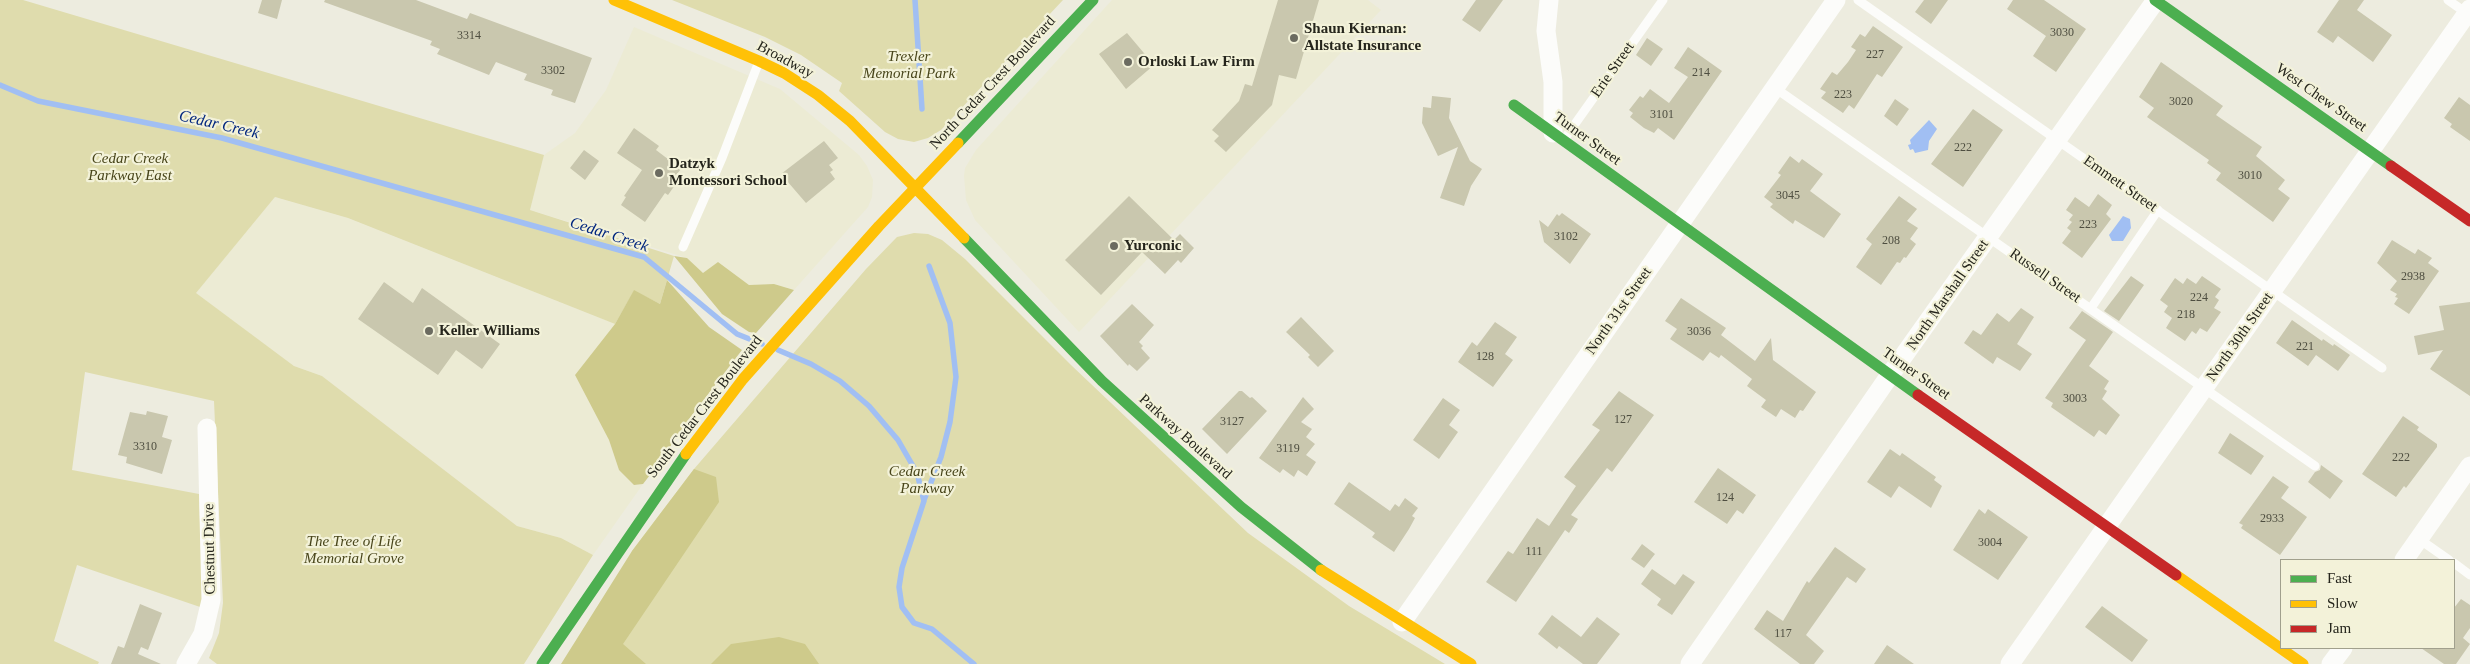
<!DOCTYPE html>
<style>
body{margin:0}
#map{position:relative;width:2470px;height:664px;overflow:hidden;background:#edecdf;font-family:"Times New Roman",serif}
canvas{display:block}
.legend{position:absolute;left:2280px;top:559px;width:175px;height:90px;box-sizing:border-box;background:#f3f2d9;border:1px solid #a1a08d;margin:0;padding:6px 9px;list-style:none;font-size:15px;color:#25251c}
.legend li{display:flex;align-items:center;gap:10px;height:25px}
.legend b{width:25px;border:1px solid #a1a08d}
</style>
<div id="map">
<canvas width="2470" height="664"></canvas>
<ul class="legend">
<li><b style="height:6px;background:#4caf50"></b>Fast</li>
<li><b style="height:6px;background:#ffc107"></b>Slow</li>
<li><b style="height:6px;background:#c62828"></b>Jam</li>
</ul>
</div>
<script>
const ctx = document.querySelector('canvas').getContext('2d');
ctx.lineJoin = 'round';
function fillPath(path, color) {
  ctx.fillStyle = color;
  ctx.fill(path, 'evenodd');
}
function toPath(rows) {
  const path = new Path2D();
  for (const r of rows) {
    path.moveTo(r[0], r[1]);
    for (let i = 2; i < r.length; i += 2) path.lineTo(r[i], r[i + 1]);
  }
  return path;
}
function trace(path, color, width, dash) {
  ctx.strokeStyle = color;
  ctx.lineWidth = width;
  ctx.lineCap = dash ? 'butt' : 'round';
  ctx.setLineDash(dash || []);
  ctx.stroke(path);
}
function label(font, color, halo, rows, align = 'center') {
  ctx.font = font + ' "Times New Roman",serif';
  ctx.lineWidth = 4.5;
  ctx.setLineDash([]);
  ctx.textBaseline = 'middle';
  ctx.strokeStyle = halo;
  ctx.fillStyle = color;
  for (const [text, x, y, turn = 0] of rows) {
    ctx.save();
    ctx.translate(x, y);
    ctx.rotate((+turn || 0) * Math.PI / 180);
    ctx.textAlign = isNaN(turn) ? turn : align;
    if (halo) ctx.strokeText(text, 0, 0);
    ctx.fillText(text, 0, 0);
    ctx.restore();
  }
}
fillPath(toPath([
 [1112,0,1368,0,1381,10,1079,332,975,220,966,200,964,176,965,168,976,150],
 [634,27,780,89,859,155,867,166,873,180,872,197,868,207,794,290,774,284,749,285,718,262,703,274,687,258,530,210,544,155,575,133,606,90],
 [275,197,348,218,615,324,575,375,609,440,619,470,634,485,643,484,593,555,561,538,517,526,322,376,294,366,195,293]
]), '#ecebd4');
fillPath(toPath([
 [0,0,23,0,544,155,530,210,674,256,660,304,634,291,615,324,348,218,275,197,196,293,294,366,322,376,517,526,561,538,593,555,524,664,217,664,209,658,219,633,223,603,214,401,85,372,72,470,199,494,203,608,77,565,54,641,99,662,98,664,0,664],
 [672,0,1063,0,941,130,928,138,914,142,898,139,885,132,839,91,842,83,801,55,765,37],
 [914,233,928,234,942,240,965,259,1071,365,1248,533,1349,606,1445,664,616,664,609,659,632,551,694,469,866,269,897,237]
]), '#dfdcad');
fillPath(toPath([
 [674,256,687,258,703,273,718,262,749,285,774,284,794,290,756,333,749,332,722,314],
 [667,280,709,327,742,350,689,419,657,466,643,484,634,485,619,470,609,440,575,375,615,324,634,290,660,304],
 [694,469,716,477,719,502,623,644,646,664,561,664,632,551],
 [779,637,805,644,819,664,711,664,731,644]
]), '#ceca8b');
fillPath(toPath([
 [1929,120,1937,129,1929,141,1928,150,1915,153,1913,149,1910,150,1908,145,1911,144,1910,140],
 [2123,216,2130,219,2131,228,2123,241,2112,241,2109,235]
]), '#a1bff3');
trace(toPath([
 [915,0,922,109],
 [0,85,38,101,222,138,644,257,737,334,762,344],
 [778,350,811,364,840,381,869,406,898,440,917,473,924,501,902,568,899,587,902,607,914,623,932,629,974,664],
 [924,500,941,457,950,422,956,377,950,323,929,266]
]), '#a1bff3', 5.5);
fillPath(toPath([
 [262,0,282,0,277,19,258,13],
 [325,0,416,0,467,19,470,13,592,58,575,103,551,95,553,90,524,80,527,74,496,62,489,75,437,54,440,49,430,45,432,41,324,2],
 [1278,0,1319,0,1296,79,1279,75,1272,105,1226,152,1214,141,1219,136,1212,130,1239,101,1245,84,1252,86],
 [1476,0,1503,0,1480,32,1462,20],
 [1924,0,1948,0,1931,24,1915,12],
 [2013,0,2044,0,2086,29,2056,72,2033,56,2046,36,2007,9],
 [2339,0,2364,0,2357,10,2392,35,2373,62,2338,36,2333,43,2317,32],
 [1873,26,1903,47,1882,77,1877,74,1854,109,1849,105,1843,113,1821,98,1826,92,1820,89,1832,72,1837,75,1848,62,1856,50,1851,47,1860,34,1865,37],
 [1127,33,1154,65,1126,89,1099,54],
 [1647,38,1663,49,1651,66,1636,55],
 [1688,47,1722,71,1674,140,1658,128,1654,133,1644,128,1630,117,1633,113,1629,110,1640,96,1643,98,1650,89,1669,103,1688,77,1674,68],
 [2161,62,2223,106,2216,115,2262,147,2256,156,2285,180,2278,189,2290,198,2273,222,2216,180,2221,173,2207,163,2209,160,2147,117,2154,108,2139,97],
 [1432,96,1451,98,1449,118,1470,161,1482,169,1471,186,1464,206,1440,198,1458,147,1438,156,1422,123,1423,107,1431,108],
 [2459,97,2470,105,2470,141,2450,127,2452,124,2444,118],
 [1895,99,1909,109,1897,126,1884,116],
 [1973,109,2003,130,1963,187,1931,164],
 [634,128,659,146,656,150,681,169,676,175,680,178,668,195,665,193,645,222,621,205,626,197,624,196,642,170,617,153],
 [824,141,838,158,829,165,833,170,830,172,835,179,806,203,781,174],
 [584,150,599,161,585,180,570,168],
 [1790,156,1799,163,1802,159,1823,174,1810,191,1841,214,1824,238,1795,220,1793,224,1770,207,1773,204,1764,197,1781,175,1778,173],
 [2098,194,2112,205,2106,214,2111,219,2082,258,2062,243,2071,231,2067,228,2072,222,2069,220,2073,215,2066,210,2075,197,2089,207],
 [1129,196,1174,240,1180,234,1194,248,1181,263,1178,260,1165,274,1142,252,1101,295,1065,260],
 [1899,196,1917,209,1907,221,1918,228,1910,239,1916,244,1906,258,1904,257,1900,263,1897,262,1881,285,1856,267,1872,244,1866,239],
 [1562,213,1591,234,1570,264,1544,242,1539,220,1548,227,1557,214,1559,216],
 [2392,240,2415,254,2418,249,2432,258,2428,263,2439,271,2409,314,2394,304,2398,298,2395,297,2397,294,2390,290,2397,281,2377,263],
 [2131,276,2144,285,2119,321,2104,311],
 [2202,276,2221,289,2215,297,2219,300,2214,308,2221,312,2207,332,2200,328,2196,334,2192,331,2185,341,2166,328,2172,318,2164,312,2168,306,2160,300,2175,278,2183,284,2187,278,2196,284],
 [384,282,413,303,422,288,500,344,482,369,456,350,438,375,358,319],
 [1681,298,1726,328,1721,335,1755,361,1771,338,1773,360,1816,392,1803,411,1800,410,1795,418,1781,409,1776,417,1761,407,1766,400,1747,386,1752,379,1721,355,1719,358,1710,352,1703,361,1670,339,1677,329,1665,321],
 [2470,302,2470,396,2430,369,2443,350,2418,355,2414,336,2444,330,2439,306],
 [1132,304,1154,325,1139,342,1143,346,1141,348,1150,358,1137,371,1129,364,1128,366,1100,336],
 [2021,308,2034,317,2017,344,2032,354,2020,371,1997,357,1993,364,1964,343,1973,330,1981,335,1997,313,2009,322],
 [2082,311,2113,332,2089,366,2109,381,2104,389,2107,391,2102,399,2120,415,2106,435,2099,430,2094,437,2051,407,2053,403,2045,398,2086,340,2069,328],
 [1301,317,1334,351,1318,367,1308,357,1310,355,1286,332],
 [2292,320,2322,341,2323,339,2333,346,2334,344,2350,355,2338,371,2316,355,2308,366,2276,343],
 [1495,322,1517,337,1505,354,1513,360,1493,387,1458,362,1472,342,1477,346],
 [1239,391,1242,391,1250,398,1252,397,1267,411,1227,454,1202,429],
 [1619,391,1654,415,1612,472,1607,468,1571,515,1578,519,1569,533,1565,530,1516,602,1486,582,1508,551,1513,554,1537,518,1549,526,1576,486,1564,477,1600,430,1592,425],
 [1303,397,1314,409,1301,422,1312,429,1306,437,1315,444,1306,455,1316,462,1307,476,1298,470,1294,477,1283,469,1280,473,1259,458],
 [1443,398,1460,410,1449,425,1458,432,1439,459,1413,440],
 [147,411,168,416,162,437,172,440,162,474,126,463,127,457,118,455,130,412,146,415],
 [2403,416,2419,427,2417,430,2437,444,2437,447,2406,488,2404,486,2396,497,2362,474],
 [2230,433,2264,456,2251,475,2218,453],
 [1890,449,1900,456,1902,453,1936,477,1934,480,1942,486,1931,508,1899,486,1891,498,1867,482],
 [2321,465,2343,481,2330,499,2308,482,2315,472,2320,470],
 [1718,468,1756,495,1743,514,1737,510,1727,524,1694,502],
 [2273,476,2289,487,2281,498,2307,517,2280,555,2241,528,2243,525,2239,523],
 [1349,482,1390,511,1395,504,1399,507,1405,498,1418,508,1412,516,1415,518,1409,529,1394,552,1372,537,1375,533,1334,504],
 [1979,509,1985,514,1988,509,2028,537,1998,580,1953,550],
 [1642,544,1655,554,1644,568,1631,559],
 [1835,547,1866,569,1856,583,1847,577,1806,635,1824,651,1814,664,1800,664,1754,629,1767,610,1783,621,1807,581,1809,583],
 [1652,569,1675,585,1683,574,1695,582,1672,615,1657,605,1661,599,1641,584],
 [2461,599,2470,605,2470,628,2463,638,2470,644,2456,664,2444,664,2421,648,2454,648,2454,608],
 [140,604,162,613,148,650,141,647,138,654,161,664,111,664,118,646,124,648],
 [2102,606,2148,640,2132,662,2085,627],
 [1552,615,1581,637,1597,617,1620,634,1597,664,1583,664,1559,646,1557,649,1538,634],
 [1887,645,1914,664,1874,664]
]), '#c9c7ae');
trace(toPath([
 [1858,0,2382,368],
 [2448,0,2468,14],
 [1775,88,2315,466],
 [1565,138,1663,0],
 [683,247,722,158,758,64],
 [2091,308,2158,210],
 [2419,539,2449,560],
 [2454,563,2470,575]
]), '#fcfcfa', 9);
trace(toPath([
 [1549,0,1546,31,1553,82,1553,133],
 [2404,560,2470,466],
 [1402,622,1836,0],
 [186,664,203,634,211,600,207,428],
 [1690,664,1890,375,2156,0],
 [2010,664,2470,9],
 [2331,664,2343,648]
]), '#fcfcfa', 19);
trace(toPath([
 [2155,0,2391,166],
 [1514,105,1918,395],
 [958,143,1093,0],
 [964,238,1102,381,1241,507,1321,570],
 [542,664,686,454]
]), '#4caf50', 11);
trace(toPath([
 [614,0,759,61,784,73,818,95,850,121,964,238],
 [686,454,743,379,879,226,958,143],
 [1321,570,1471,664],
 [2176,575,2303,664]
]), '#ffc107', 11);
trace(toPath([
 [2391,166,2470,221],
 [1918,395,2176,575]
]), '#c62828', 11);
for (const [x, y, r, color] of [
 [1294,38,5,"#6b6b60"],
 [1128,62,5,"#6b6b60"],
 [659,173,5,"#6b6b60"],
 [1114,246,5,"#6b6b60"],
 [429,331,5,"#6b6b60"]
]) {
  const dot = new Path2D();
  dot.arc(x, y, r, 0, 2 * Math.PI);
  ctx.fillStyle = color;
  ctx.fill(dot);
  trace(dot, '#f3f2d9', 2);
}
label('12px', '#4e4e40', null, [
 ["3030",2062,33],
 ["3314",469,36],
 ["227",1875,55],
 ["3302",553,71],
 ["214",1701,73],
 ["223",1843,95],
 ["3020",2181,102],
 ["3101",1662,115],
 ["222",1963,148],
 ["3010",2250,176],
 ["3045",1788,196],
 ["223",2088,225],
 ["3102",1566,237],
 ["208",1891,241],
 ["2938",2413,277],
 ["224",2199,298],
 ["218",2186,315],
 ["3036",1699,332],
 ["221",2305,347],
 ["128",1485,357],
 ["3003",2075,399],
 ["127",1623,420],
 ["3127",1232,422],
 ["3310",145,447],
 ["3119",1288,449],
 ["222",2401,458],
 ["124",1725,498],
 ["2933",2272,519],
 ["3004",1990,543],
 ["111",1534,552],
 ["117",1783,634]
]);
label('bold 15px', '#25251c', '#f3f2d9', [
 ["Shaun Kiernan:",1304,29],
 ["Allstate Insurance",1304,46],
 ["Orloski Law Firm",1138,62],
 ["Datzyk",669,164],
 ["Montessori School",669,181],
 ["Yurconic",1124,246],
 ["Keller Williams",439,331]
], 'left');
label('italic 15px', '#48451a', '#f3f2d9', [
 ["Trexler",909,57],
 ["Memorial Park",909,74],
 ["Cedar Creek",130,159],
 ["Parkway East",130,176],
 ["Cedar Creek",927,472],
 ["Parkway",927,489],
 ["The Tree of Life",354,542],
 ["Memorial Grove",354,559]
]);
label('15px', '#25251c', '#f3f2d9', [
 ["Broadway",785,60,28],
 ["Erie Street",1613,70,-55],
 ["North Cedar Crest Boulevard",993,83,-47],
 ["West Chew Street",2321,98,35],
 ["Turner Street",1587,139,36],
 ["Emmett Street",2120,184,35],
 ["Russell Street",2045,276,35],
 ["North Marshall Street",1948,295,-55],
 ["North 31st Street",1619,311,-55],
 ["North 30th Street",2240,337,-55],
 ["Turner Street",1916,374,35],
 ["South Cedar Crest Boulevard",705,407,-52],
 ["Parkway Boulevard",1185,437,42],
 ["Chestnut Drive",210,549,-91]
]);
label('italic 16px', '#00257e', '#f3f2d9', [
 ["Cedar Creek",219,125,13],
 ["Cedar Creek",609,235,18]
]);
</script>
